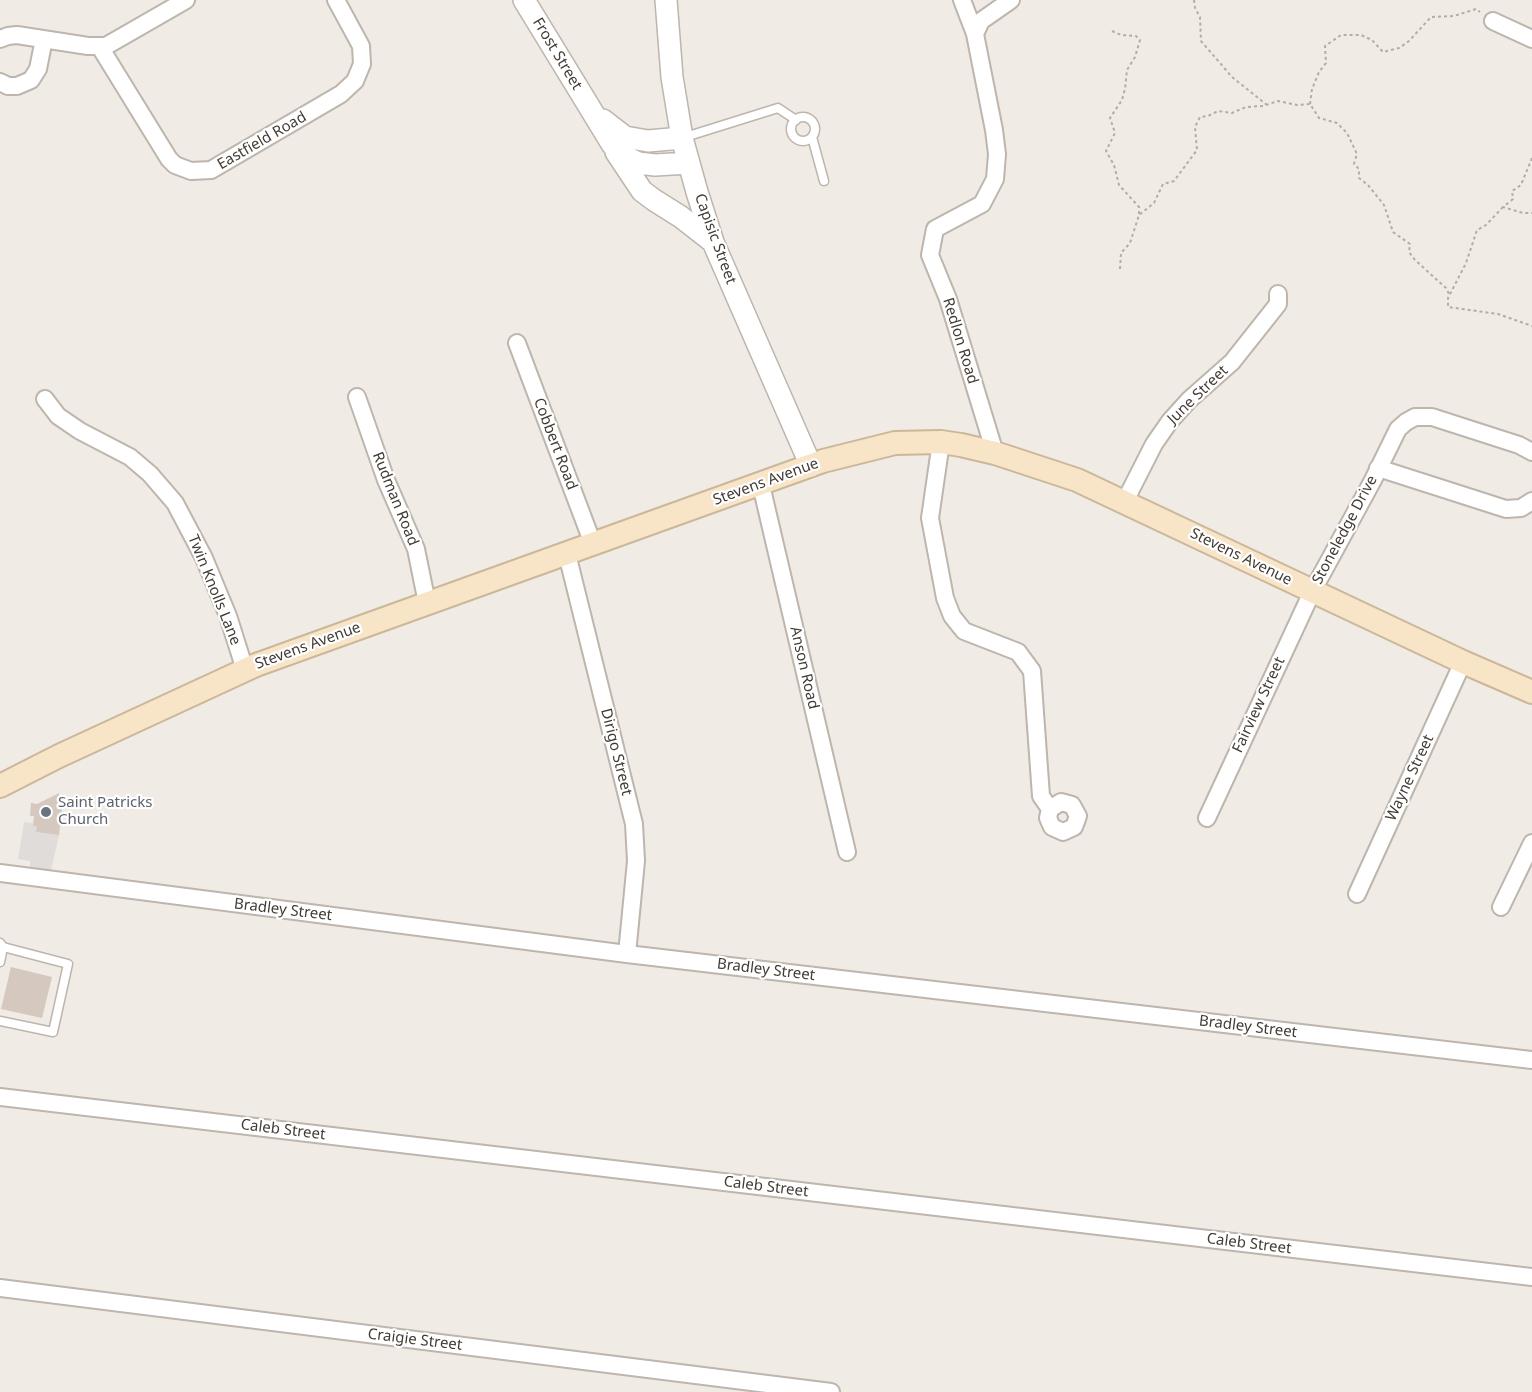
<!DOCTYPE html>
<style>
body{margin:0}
canvas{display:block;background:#f0ebe5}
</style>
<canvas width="1532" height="1392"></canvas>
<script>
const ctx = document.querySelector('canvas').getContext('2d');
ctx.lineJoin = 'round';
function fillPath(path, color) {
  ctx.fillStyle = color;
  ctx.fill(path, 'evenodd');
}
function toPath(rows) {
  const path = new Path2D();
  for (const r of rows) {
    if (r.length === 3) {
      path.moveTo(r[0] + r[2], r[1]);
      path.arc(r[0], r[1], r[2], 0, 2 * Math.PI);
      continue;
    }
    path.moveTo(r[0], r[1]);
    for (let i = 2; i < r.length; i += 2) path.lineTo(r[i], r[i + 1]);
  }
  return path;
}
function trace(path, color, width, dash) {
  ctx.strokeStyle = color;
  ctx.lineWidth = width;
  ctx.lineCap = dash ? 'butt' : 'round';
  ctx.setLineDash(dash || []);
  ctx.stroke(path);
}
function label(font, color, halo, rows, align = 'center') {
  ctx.font = font + ' "Noto Sans",sans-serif';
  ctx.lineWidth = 4.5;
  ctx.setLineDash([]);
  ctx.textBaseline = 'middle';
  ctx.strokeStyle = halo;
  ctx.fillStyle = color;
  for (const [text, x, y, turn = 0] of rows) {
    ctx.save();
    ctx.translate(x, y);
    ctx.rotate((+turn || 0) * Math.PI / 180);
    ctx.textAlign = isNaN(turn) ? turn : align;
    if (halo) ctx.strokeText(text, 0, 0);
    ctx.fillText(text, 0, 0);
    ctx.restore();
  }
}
fillPath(toPath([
 [24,822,33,823,33,826,37,826,37,832,59,835,51,871,30,869,30,861,18,859]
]), '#dfdcda');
fillPath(toPath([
 [59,793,57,809,62,809,59,835,36,832,37,826,33,826,34,816,30,816,31,803,37,804],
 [11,967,52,977,42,1018,1,1009]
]), '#d4c8bf');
const service = toPath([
 [803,129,12],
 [812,137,824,181],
 [682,138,778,108,796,120],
 [0,943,3,947,68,964,53,1032,0,1021],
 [0,962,3,947]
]);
const minor = toPath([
 [962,0,975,34],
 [1493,21,1532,39],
 [0,39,8,36,17,35,88,46,106,46,186,0],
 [100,47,169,159,175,165,191,171,211,170,341,94,355,81,362,64,361,46,336,0],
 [0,82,8,86,17,86,31,80,38,69,44,39],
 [517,343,593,544],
 [357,397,386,480,416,549,427,603],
 [45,399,58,416,80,431,130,457,150,474,175,503,204,558,228,616,245,670],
 [941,442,930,518,945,598,952,616,964,631,1018,652,1032,671,1041,796,1050,809,1048,818,1052,827,1063,832,1074,827,1078,816,1072,805,1061,802,1050,809],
 [995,453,948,299,930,255,935,229,982,204,995,179,997,154,994,130,975,34,981,21,1011,0],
 [1378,468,1506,509,1521,508,1532,501],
 [761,485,847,852],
 [1125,501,1154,444,1170,421,1189,400,1232,362,1278,304,1278,294],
 [567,554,634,824,636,861,627,954],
 [1207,818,1312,592,1373,480,1398,429,1406,422,1415,417,1432,417,1519,445,1532,452],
 [0,873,627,954,1532,1060],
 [1357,894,1463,662],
 [1501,907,1532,843],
 [0,1097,1532,1277],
 [0,1288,831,1392]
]);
const tertiary = toPath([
 [524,0,612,144,624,156,638,163,655,165,689,163],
 [666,0,672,77,682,138,697,192,713,242,811,466],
 [603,120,625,137,648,141,682,138],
 [616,152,642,191,654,200,681,217,713,242]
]);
const secondary = toPath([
 [0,786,59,756,256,665,823,461,895,443,941,442,961,445,995,453,1077,480,1463,662,1532,692]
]);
trace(service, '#beb5ac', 11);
trace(minor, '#beb5ac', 20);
trace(tertiary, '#beb5ac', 24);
trace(secondary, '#cbb799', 26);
trace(toPath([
 [1194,0,1195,8,1200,17,1201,41,1232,77,1267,105],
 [1112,31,1121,35,1136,36,1140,40,1135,57,1127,70,1125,89,1122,100,1110,118,1115,133,1106,151,1114,165,1119,185,1139,207,1139,215],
 [1310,104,1312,89,1319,72,1326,63,1325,46,1341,35,1361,35,1372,40,1383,52,1399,48,1409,41,1431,17,1454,16,1476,9,1480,12],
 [1532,158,1521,185,1512,191,1513,199,1503,207,1523,213,1532,213],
 [1503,207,1486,225,1477,230,1466,263,1448,298,1448,307,1498,314,1532,326],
 [1120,269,1121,253,1130,243,1139,215,1154,203,1163,184,1174,181,1197,150,1195,127,1200,117,1208,116,1218,111,1232,113,1246,107,1263,106,1278,101,1297,105,1310,104,1319,118,1337,123,1347,133,1357,154,1354,164,1359,169,1359,178,1368,185,1384,205,1393,232,1410,244,1409,252,1415,260,1446,288,1450,296]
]), '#bbab9c', 2, [3, 3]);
trace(service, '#fff', 8);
trace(minor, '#fff', 16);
trace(tertiary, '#fff', 21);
trace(secondary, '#f8e5c8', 22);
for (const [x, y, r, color] of [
 [46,812,6,"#6b7280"]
]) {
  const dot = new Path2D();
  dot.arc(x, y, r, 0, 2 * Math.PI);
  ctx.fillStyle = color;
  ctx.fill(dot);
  trace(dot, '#fff', 2);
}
label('15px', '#423b35', '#fff', [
 ["Frost Street",557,54,59],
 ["Eastfield Road",262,141,-30],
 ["Capisic Street",715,239,70],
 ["Redlon Road",960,341,73],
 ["June Street",1198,395,-44],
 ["Cobbert Road",555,444,69],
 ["Stevens Avenue",766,482,-20],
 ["Rudman Road",395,499,68],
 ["Stoneledge Drive",1345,530,-62],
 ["Stevens Avenue",1241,557,26],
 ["Twin Knolls Lane",214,590,68],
 ["Stevens Avenue",308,646,-20],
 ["Anson Road",804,668,77],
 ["Fairview Street",1259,705,-65],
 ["Dirigo Street",616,752,76],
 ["Wayne Street",1410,778,-65],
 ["Bradley Street",283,910,7],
 ["Bradley Street",766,970,7],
 ["Bradley Street",1248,1027,7],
 ["Caleb Street",283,1130,7],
 ["Caleb Street",766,1187,7],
 ["Caleb Street",1249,1244,7],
 ["Craigie Street",415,1340,7]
]);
label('15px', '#5b616d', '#fff', [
 ["Saint Patricks",58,803],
 ["Church",58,820]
], 'left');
</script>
